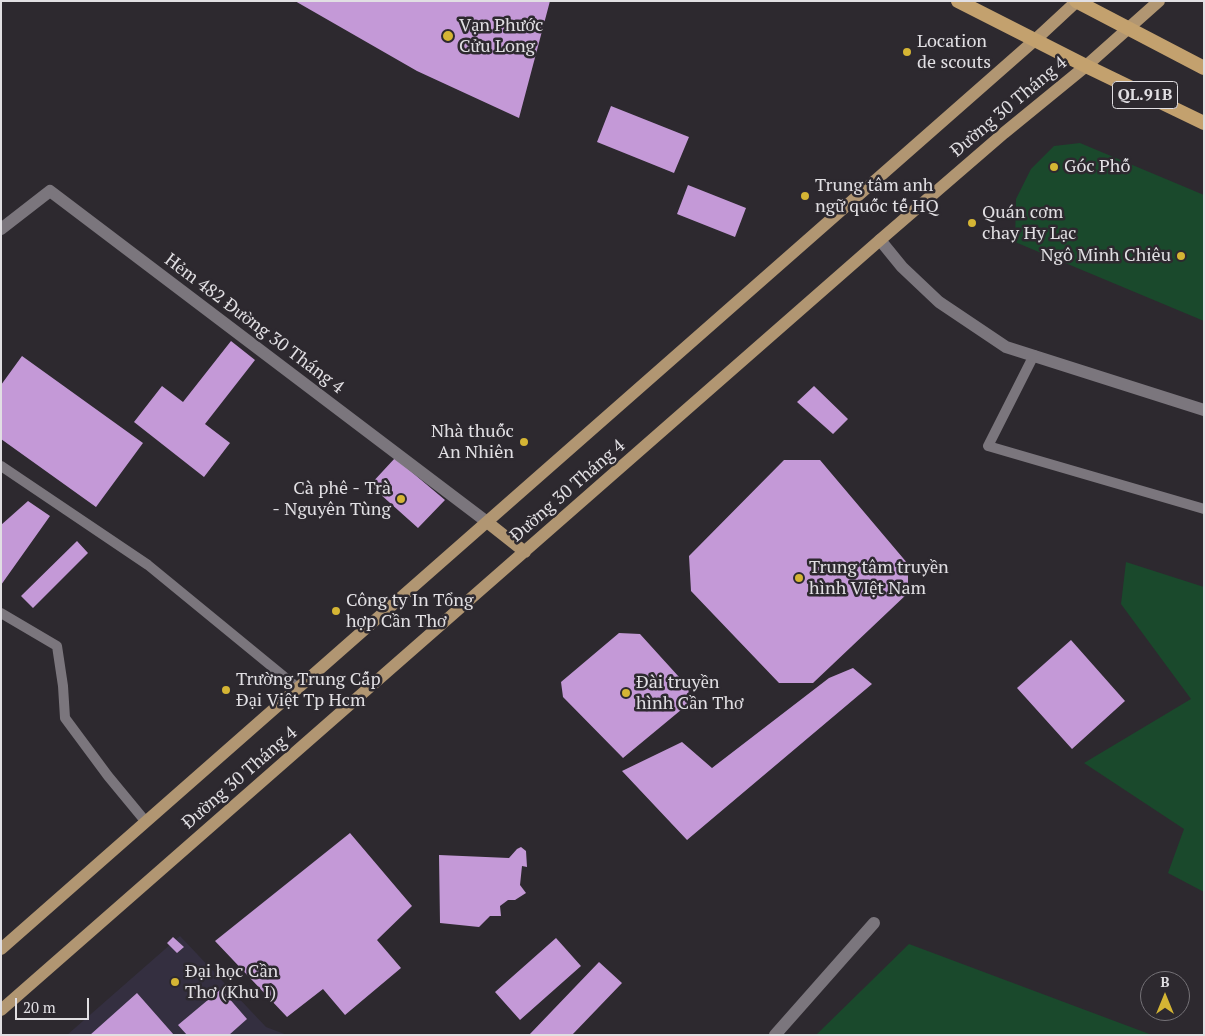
<!DOCTYPE html>
<meta charset="utf-8">
<style>
body{margin:0}
#map{position:relative;width:1205px;height:1036px;overflow:hidden;background:#2d292f;font-family:"PT Serif",serif}
canvas{display:block}
.frame{position:absolute;inset:0;border:2px solid #e1dfe3;pointer-events:none}
.north{position:absolute;left:1140px;top:971px;width:50px;height:50px;box-sizing:border-box;background:#2d292f;border:1px solid #757277;border-radius:50%;rotate:0deg;font-size:14px;font-weight:700;line-height:20px;text-align:center;color:#e1dfe3}
.north::after{content:'';display:block;margin:auto;width:18px;height:22px;background:#d5b534;clip-path:polygon(50% 0,100% 100%,50% 72%,0 100%)}
.scale{position:absolute;left:15px;top:998px;width:74px;height:22px;box-sizing:border-box;border:2px solid #e1dfe3;border-top:0;padding-left:6px;font-size:15px;line-height:18px;white-space:nowrap;color:#e1dfe3;-webkit-text-stroke:4px #2d292f;paint-order:stroke}
</style>
<div id="map">
<canvas width="1205" height="1036"></canvas>
<div class="frame"></div>
<div class="north">B</div>
<div class="scale">20 m</div>
</div>
<script>
const ctx = document.querySelector('canvas').getContext('2d');
ctx.lineJoin = 'round';
function fillPath(path, color) {
  ctx.fillStyle = color;
  ctx.fill(path, 'evenodd');
}
function toPath(rows) {
  const path = new Path2D();
  for (const r of rows) {
    path.moveTo(r[0], r[1]);
    for (let i = 2; i < r.length; i += 2) path.lineTo(r[i], r[i + 1]);
  }
  return path;
}
function trace(path, color, width, dash) {
  ctx.strokeStyle = color;
  ctx.lineWidth = width;
  ctx.lineCap = dash ? 'butt' : 'round';
  ctx.setLineDash(dash || []);
  ctx.stroke(path);
}
function label(font, color, halo, rows, align = 'center') {
  ctx.font = font + ' "PT Serif",serif';
  ctx.lineWidth = 5;
  ctx.setLineDash([]);
  ctx.textBaseline = 'middle';
  ctx.strokeStyle = halo;
  ctx.fillStyle = color;
  for (const [text, x, y, turn = 0] of rows) {
    ctx.save();
    ctx.translate(x, y);
    ctx.rotate((+turn || 0) * Math.PI / 180);
    ctx.textAlign = isNaN(turn) ? turn : align;
    if (halo) ctx.strokeText(text, 0, 0);
    ctx.fillText(text, 0, 0);
    ctx.restore();
  }
}
fillPath(toPath([
 [180,936,266,1027,287,1035,67,1035]
]), '#342f40');
fillPath(toPath([
 [1080,143,1204,195,1204,321,1015,242,1016,199,1031,169,1054,146],
 [1126,562,1204,587,1204,892,1168,873,1184,829,1084,763,1191,699,1121,604],
 [909,944,1152,1035,816,1035]
]), '#1a492c');
fillPath(toPath([
 [295,1,550,1,519,118,417,71],
 [611,106,689,137,674,173,597,142],
 [688,185,746,208,735,237,677,214],
 [231,341,255,360,205,424,230,443,204,477,134,422,162,386,183,402],
 [22,356,143,443,96,507,1,439,1,385],
 [814,386,848,419,833,434,797,402],
 [395,458,445,500,418,528,370,485],
 [784,460,820,460,908,564,908,593,813,683,779,683,691,591,689,556],
 [28,501,50,516,1,585,1,525],
 [77,541,88,553,33,608,21,596],
 [619,633,640,634,689,688,687,705,623,758,563,697,561,682],
 [1071,640,1125,701,1072,749,1017,688],
 [853,668,872,684,687,840,622,771,682,742,712,768,829,678],
 [350,833,412,906,377,940,401,968,345,1015,323,989,287,1017,215,941],
 [521,847,526,851,527,867,522,866,520,885,526,893,515,900,508,900,500,906,501,916,490,916,479,927,440,923,439,855,509,858,517,849],
 [173,937,184,947,177,953,167,943],
 [556,938,581,966,520,1020,495,992],
 [599,962,622,983,572,1035,529,1035],
 [221,989,247,1019,229,1035,187,1035,178,1025],
 [137,993,174,1035,90,1035]
]), '#c499d7');
trace(toPath([
 [1034,355,988,446,1204,509],
 [1,466,148,565,298,688],
 [1,613,57,646,63,686,65,718,108,776,146,822]
]), '#7b767d', 10);
trace(toPath([
 [1,229,50,191,487,522],
 [880,240,902,267,939,302,1006,347,1204,410],
 [775,1035,874,923]
]), '#7b767d', 12);
trace(toPath([
 [487,522,525,552],
 [1,949,1035,40,1077,1],
 [1,1010,880,240,1004,133,1086,66,1159,1]
]), '#b19672', 12);
trace(toPath([
 [958,1,1086,66,1204,123],
 [1076,1,1204,68]
]), '#c3a16e', 14);
for (const [x, y, r, color] of [
 [448,36,6,"#d5b534"],
 [907,52,5,"#d5b534"],
 [1054,167,5,"#d5b534"],
 [805,196,5,"#d5b534"],
 [972,223,5,"#d5b534"],
 [1181,256,5,"#d5b534"],
 [524,442,5,"#d5b534"],
 [401,499,5,"#d5b534"],
 [799,578,5,"#d5b534"],
 [336,611,5,"#d5b534"],
 [226,690,5,"#d5b534"],
 [626,693,5,"#d5b534"],
 [175,982,5,"#d5b534"]
]) {
  const dot = new Path2D();
  dot.arc(x, y, r, 0, 2 * Math.PI);
  ctx.fillStyle = color;
  ctx.fill(dot);
  trace(dot, '#2d292f', 2);
}
for (const [x, y, w] of [
 [1145,95,65]
]) {
  const box = new Path2D();
  box.roundRect(x - w / 2, y - 13.5, w, 27, 4);
  ctx.fillStyle = '#2d292f';
  ctx.fill(box);
  trace(box, '#e1dfe3', 1);
}
label('bold 16px', '#e1dfe3', null, [
 ["QL.91B",1145,95]
]);
label('18px', '#e1dfe3', '#2d292f', [
 ["Vạn Phước",459,26],
 ["Cửu Long",459,47],
 ["Location",917,42],
 ["de scouts",917,63],
 ["Góc Phố",1064,167],
 ["Trung tâm anh",815,186],
 ["ngữ quốc tế HQ",815,207],
 ["Quán cơm",982,213],
 ["chay Hy Lạc",982,234],
 ["Ngô Minh Chiêu",1171,256,"right"],
 ["Nhà thuốc",514,432,"right"],
 ["An Nhiên",514,453,"right"],
 ["Cà phê - Trà",391,489,"right"],
 ["- Nguyên Tùng",391,510,"right"],
 ["Trung tâm truyền",809,568],
 ["hình VIệt Nam",809,589],
 ["Công ty In Tổng",346,601],
 ["hợp Cần Thơ",346,622],
 ["Trường Trung Cấp",236,680],
 ["Đại Việt Tp Hcm",236,701],
 ["Đài truyền",636,683],
 ["hình Cần Thơ",636,704],
 ["Đại học Cần",185,972],
 ["Thơ (Khu I)",185,993]
], 'left');
label('18px', '#e1dfe3', '#2d292f', [
 ["Đường 30 Tháng 4",1009,107,-40],
 ["Hẻm 482 Đường 30 Tháng 4",254,324,37],
 ["Đường 30 Tháng 4",568,491,-41],
 ["Đường 30 Tháng 4",240,778,-41]
]);
</script>
